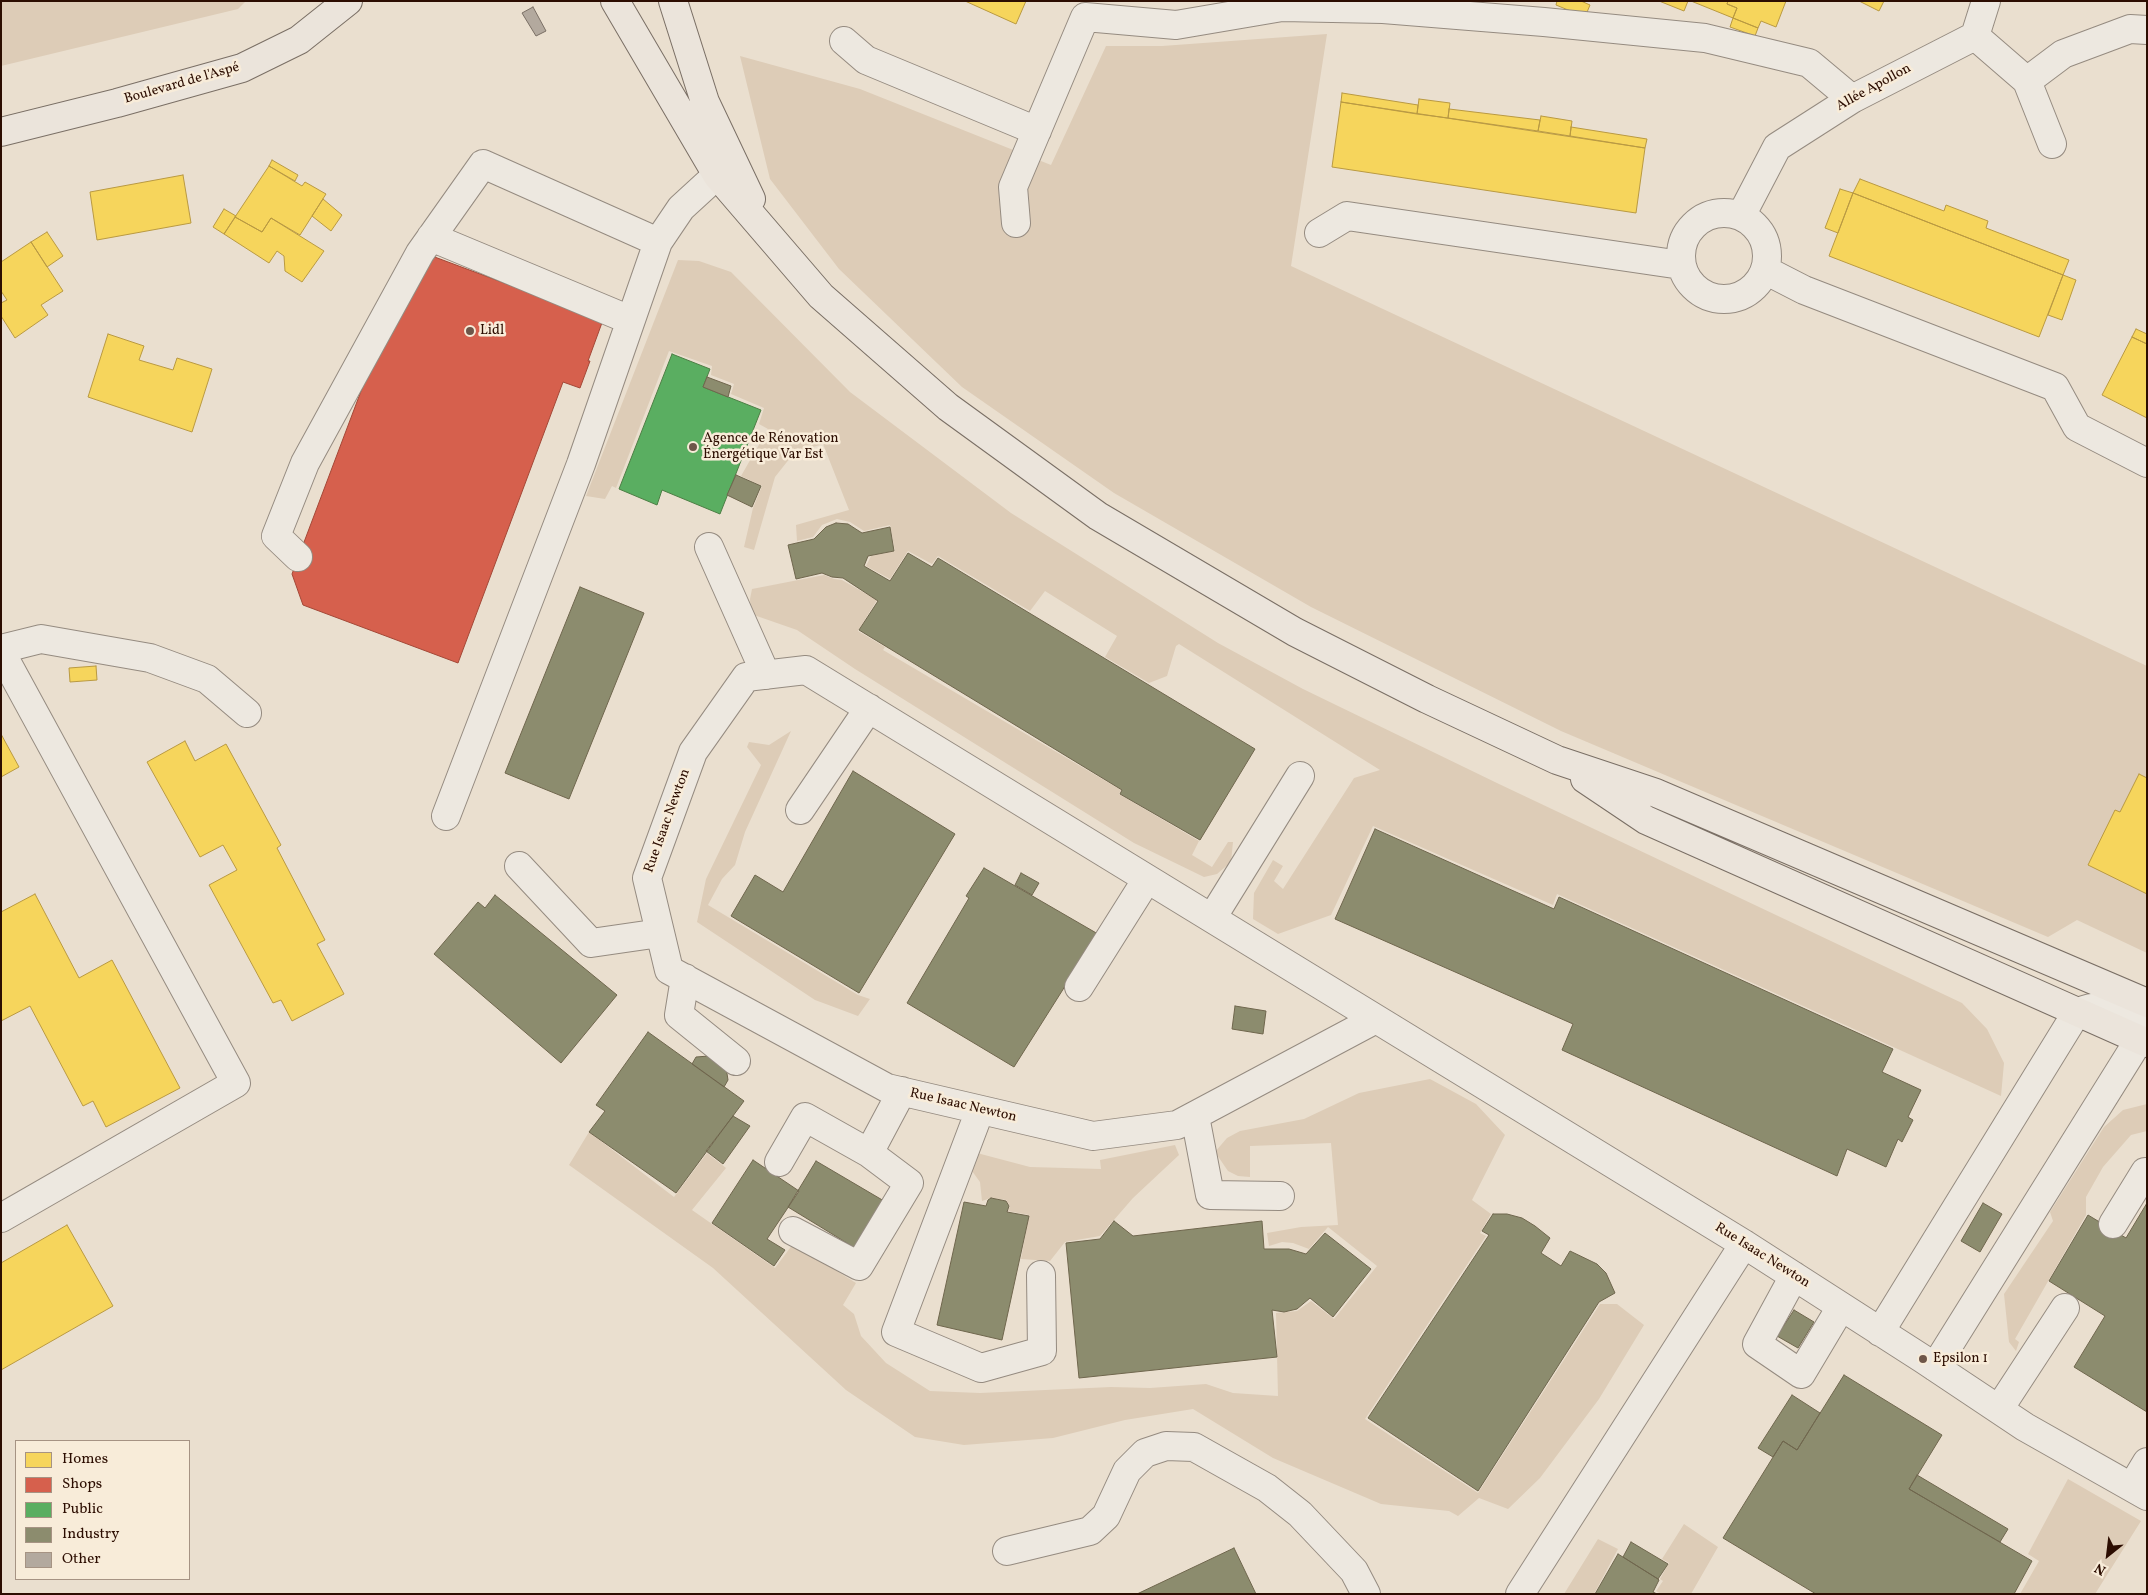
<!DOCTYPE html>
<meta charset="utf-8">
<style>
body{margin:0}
#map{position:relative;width:2148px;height:1595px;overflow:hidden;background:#eadfcf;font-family:Vollkorn,serif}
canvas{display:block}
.frame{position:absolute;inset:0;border:2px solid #2c0d01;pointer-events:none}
.legend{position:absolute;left:15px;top:1440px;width:175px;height:140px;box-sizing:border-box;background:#f8ecd9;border:1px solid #a69383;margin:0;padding:6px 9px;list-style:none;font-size:15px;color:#2c0d01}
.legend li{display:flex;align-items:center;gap:10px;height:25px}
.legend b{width:25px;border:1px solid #a69383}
.north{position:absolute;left:2083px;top:1530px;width:50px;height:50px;-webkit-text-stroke:4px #f8ecd9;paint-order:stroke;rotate:209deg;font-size:14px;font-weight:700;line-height:20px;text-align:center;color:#2c0d01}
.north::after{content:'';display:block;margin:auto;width:18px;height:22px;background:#2c0d01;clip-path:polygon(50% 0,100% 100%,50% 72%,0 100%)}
</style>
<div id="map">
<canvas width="2148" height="1595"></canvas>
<div class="frame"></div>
<ul class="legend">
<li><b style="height:14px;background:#f6d55c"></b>Homes</li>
<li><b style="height:14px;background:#d6604d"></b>Shops</li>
<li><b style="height:14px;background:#5aae61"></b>Public</li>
<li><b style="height:14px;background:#8c8c6e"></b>Industry</li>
<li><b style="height:14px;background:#b3a99e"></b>Other</li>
</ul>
<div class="north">N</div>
</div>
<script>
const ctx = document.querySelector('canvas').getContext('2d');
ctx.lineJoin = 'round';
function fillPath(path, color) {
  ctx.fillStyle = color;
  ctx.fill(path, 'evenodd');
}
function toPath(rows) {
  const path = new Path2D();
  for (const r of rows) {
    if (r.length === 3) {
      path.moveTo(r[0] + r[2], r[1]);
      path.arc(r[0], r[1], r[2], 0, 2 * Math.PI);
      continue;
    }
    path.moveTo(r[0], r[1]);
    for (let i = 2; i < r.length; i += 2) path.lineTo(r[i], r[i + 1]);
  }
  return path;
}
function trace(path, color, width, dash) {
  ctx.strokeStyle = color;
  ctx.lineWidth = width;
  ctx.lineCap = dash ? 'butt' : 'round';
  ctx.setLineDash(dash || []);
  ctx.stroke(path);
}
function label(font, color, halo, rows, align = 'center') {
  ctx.font = font + ' Vollkorn,serif';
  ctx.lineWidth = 5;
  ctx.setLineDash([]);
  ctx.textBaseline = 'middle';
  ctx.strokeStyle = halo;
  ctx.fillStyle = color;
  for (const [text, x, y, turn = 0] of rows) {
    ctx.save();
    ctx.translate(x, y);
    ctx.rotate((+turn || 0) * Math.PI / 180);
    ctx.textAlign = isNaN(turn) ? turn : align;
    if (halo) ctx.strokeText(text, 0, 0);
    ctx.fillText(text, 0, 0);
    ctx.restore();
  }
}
fillPath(toPath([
 [1,1,246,1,238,9,1,66],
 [1327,34,1291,266,2147,666,2147,953,2077,920,2048,937,1561,731,1311,607,1114,493,962,387,839,269,770,179,740,56,860,89,1051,165,1106,46,1162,46],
 [678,260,699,261,731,272,850,392,1011,513,1218,643,1303,689,1499,784,1962,1003,1987,1029,2004,1063,2001,1096,1557,894,1553,905,1373,826,1331,915,1278,934,1253,919,1254,893,1273,860,1283,866,1274,881,1283,889,1354,778,1380,770,1179,644,1176,646,1167,676,1149,683,1105,657,1117,636,1045,591,1030,611,938,556,932,564,908,551,890,579,866,566,871,556,895,551,890,525,864,531,850,522,837,519,822,525,813,537,797,541,796,525,849,510,823,444,794,453,775,477,754,550,744,547,753,508,762,486,741,476,768,429,759,424,764,408,731,394,734,384,711,375,712,366,669,351,616,488,612,486,605,499,586,496],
 [824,575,834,579,842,580,877,600,858,631,885,647,883,650,1121,790,1119,794,1199,841,1192,855,1212,867,1228,842,1233,842,1231,862,1217,874,1204,877,1134,843,855,669,797,630,751,614,750,599,752,589],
 [791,731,745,832,735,865,722,879,708,905,858,995,870,999,858,1016,815,1000,697,922,706,879,761,765,747,747,749,742,769,745],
 [1430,1079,1476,1104,1505,1135,1472,1200,1491,1214,1480,1233,1486,1236,1365,1419,1478,1493,1600,1304,1617,1304,1644,1325,1599,1399,1540,1478,1508,1509,1479,1498,1458,1516,1449,1511,1381,1504,1273,1458,1193,1409,1125,1420,1053,1438,964,1445,915,1437,846,1390,713,1268,569,1165,589,1132,674,1197,707,1153,726,1168,692,1210,775,1268,793,1244,856,1283,843,1305,854,1314,861,1336,886,1363,930,1391,980,1393,1111,1387,1150,1388,1206,1384,1233,1393,1278,1396,1276,1313,1297,1311,1311,1301,1334,1319,1377,1266,1328,1227,1309,1249,1293,1243,1282,1242,1269,1246,1267,1233,1301,1227,1338,1225,1331,1143,1250,1146,1250,1177,1238,1176,1228,1171,1215,1152,1227,1138,1240,1131,1304,1119,1359,1093],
 [2147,1104,2147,1131,2131,1135,2103,1167,2086,1197,2086,1215,2015,1339,2019,1342,2016,1351,2009,1342,2004,1294,2053,1221,2050,1212,2104,1127,2123,1110],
 [1175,1145,1179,1155,1133,1198,1100,1236,1065,1242,1050,1261,1021,1259,1029,1215,1008,1211,1010,1206,1006,1200,991,1198,982,1201,980,1182,972,1171,977,1153,1030,1167,1101,1169,1100,1160],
 [2068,1479,2141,1521,2095,1594,2020,1594,2039,1561,2028,1554],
 [1684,1524,1718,1547,1691,1594,1661,1594,1656,1591,1663,1581,1660,1579,1669,1563,1662,1559],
 [1598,1539,1618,1549,1594,1594,1564,1594]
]), '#ddccb7');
const homes = toPath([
 [965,1,1026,1,1016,24,965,1],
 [1557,1,1581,1,1590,5,1585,17,1556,5,1557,1],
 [1659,1,1688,1,1684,11,1659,1],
 [1691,1,1728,1,1727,4,1737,8,1733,18,1691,1],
 [1728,1,1786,1,1776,27,1761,21,1758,28,1733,18,1737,8,1727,4,1728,1],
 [1859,1,1884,1,1879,11,1859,1],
 [1733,18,1758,28,1755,36,1730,27,1733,18],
 [1342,93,1418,105,1417,114,1341,102,1342,93],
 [1419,99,1450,103,1448,118,1417,114,1419,99],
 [1341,102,1645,148,1636,213,1332,167,1341,102],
 [1449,109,1540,120,1538,131,1448,118,1449,109],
 [1541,116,1572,121,1570,136,1538,131,1541,116],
 [1571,127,1647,139,1645,148,1570,136,1571,127],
 [272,160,298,175,295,181,269,166,272,160],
 [269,166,302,186,305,182,326,194,300,235,271,218,262,232,235,217,269,166],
 [183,175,191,223,97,240,90,192,183,175],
 [1860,179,1944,211,1946,205,1988,221,1986,228,2069,260,2063,275,1853,193,1860,179],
 [1840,189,1853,193,1838,233,1825,228,1840,189],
 [1853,193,2063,275,2039,337,1829,256,1853,193],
 [323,199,342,215,331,231,312,216,323,199],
 [224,209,236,216,224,234,213,227,224,209],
 [235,217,262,232,271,218,324,251,302,282,285,271,284,256,277,251,269,263,224,234,235,217],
 [47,232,63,256,47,267,31,242,47,232],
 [31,242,63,291,41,305,48,315,15,338,1,316,1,303,7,300,1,291,1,262,31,242],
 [2063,275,2076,280,2062,320,2048,315,2063,275],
 [2136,329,2147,334,2147,344,2132,337,2136,329],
 [108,334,144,346,139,360,173,370,177,358,212,369,192,432,88,397,108,334],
 [2132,337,2147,344,2147,418,2102,395,2132,337],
 [96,666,97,680,70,682,69,668,96,666],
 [1,734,19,767,1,777,1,734],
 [185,741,195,761,226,744,281,845,277,848,325,940,317,944,344,994,292,1021,281,1000,273,1003,209,885,237,870,223,845,200,857,147,762,185,741],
 [2139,774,2147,778,2147,894,2088,865,2115,810,2120,812,2139,774],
 [35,894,79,978,112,960,180,1088,106,1127,93,1101,83,1106,30,1006,1,1021,1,912,35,894],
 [67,1225,113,1306,1,1370,1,1263,67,1225]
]);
fillPath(homes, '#f6d55c');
trace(homes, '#b99941', 1);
const shops = toPath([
 [432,256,603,320,588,361,590,361,580,388,563,382,458,663,303,605,292,574,389,317,432,256]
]);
fillPath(shops, '#d6604d');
trace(shops, '#a34736', 1);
const public = toPath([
 [672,354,710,369,703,387,761,410,720,514,662,490,657,505,619,489,672,354]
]);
fillPath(public, '#5aae61');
trace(public, '#4c7e44', 1);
const industry = toPath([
 [707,377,731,386,728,397,703,387,707,377],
 [736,475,761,486,752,507,727,495,736,475],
 [836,523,848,524,862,533,890,527,894,551,868,556,864,566,890,581,908,553,932,567,938,558,1255,749,1200,840,1120,794,1122,790,859,630,878,601,843,578,832,577,822,573,796,579,788,545,814,539,826,527,836,523],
 [580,587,644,613,569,799,505,773,580,587],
 [853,771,955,834,859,993,731,916,755,875,783,892,853,771],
 [1375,829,1554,909,1559,897,1893,1049,1882,1072,1921,1090,1908,1117,1913,1120,1902,1142,1898,1139,1886,1167,1847,1149,1837,1176,1562,1050,1573,1024,1335,919,1375,829],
 [984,868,1098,934,1014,1067,907,1003,969,898,966,896,984,868],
 [1021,873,1039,883,1032,895,1015,885,1021,873],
 [495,895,617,995,561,1063,434,954,478,902,485,908,495,895],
 [1235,1006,1266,1011,1263,1034,1232,1029,1235,1006],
 [648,1032,744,1101,676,1193,589,1132,605,1111,596,1105,648,1032],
 [709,1056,726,1067,728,1080,724,1087,692,1064,696,1057,709,1056],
 [733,1116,750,1126,723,1164,706,1151,733,1116],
 [753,1160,799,1191,767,1239,785,1250,774,1266,712,1223,753,1160],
 [816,1161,884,1201,855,1248,788,1207,816,1161],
 [991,1198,1006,1201,1009,1206,1007,1212,1029,1216,1002,1340,937,1325,964,1202,986,1206,988,1200,991,1198],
 [1983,1203,2002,1214,1980,1252,1961,1241,1983,1203],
 [2147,1203,2147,1412,2074,1367,2105,1316,2049,1281,2088,1215,2126,1238,2147,1203],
 [1493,1214,1507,1214,1522,1218,1535,1226,1550,1238,1541,1253,1561,1266,1570,1251,1597,1264,1606,1273,1615,1293,1599,1302,1478,1491,1368,1418,1489,1235,1482,1231,1493,1214],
 [1114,1221,1133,1236,1262,1221,1264,1249,1289,1249,1306,1254,1325,1233,1371,1269,1333,1317,1310,1298,1297,1309,1284,1312,1272,1310,1277,1357,1079,1378,1066,1243,1100,1239,1114,1221],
 [1794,1310,1814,1322,1798,1348,1777,1336,1794,1310],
 [1844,1375,1942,1435,1909,1489,2032,1561,2014,1594,1816,1594,1723,1538,1783,1441,1797,1450,1844,1375],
 [1792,1395,1820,1413,1797,1450,1783,1441,1773,1457,1758,1448,1792,1395],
 [1917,1475,2008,1529,2000,1542,1909,1489,1917,1475],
 [1631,1542,1668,1564,1658,1579,1623,1557,1631,1542],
 [1234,1548,1256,1594,1137,1594,1234,1548],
 [1618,1554,1658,1579,1659,1580,1653,1592,1657,1594,1595,1594,1618,1554]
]);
fillPath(industry, '#8c8c6e');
trace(industry, '#6f664d', 1);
const building = toPath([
 [533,7,546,31,536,36,522,13,533,7]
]);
fillPath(building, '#b3a99e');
trace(building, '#7a6f65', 1);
const minor = toPath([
 [1975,36,2027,81,2052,144],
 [844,41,866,60,1037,131],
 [2027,81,2063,54,2130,29,2147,30],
 [1724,256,43],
 [1741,216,1777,147,1852,99,1975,36,1986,1],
 [1016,223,1013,187,1085,17,1176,25,1282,7,1383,9,1544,22,1705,38,1809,63,1852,99],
 [1319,233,1347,216,1681,265],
 [431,237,630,320],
 [1765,270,1804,290,2055,387,2077,427,2147,463],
 [709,547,766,675],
 [298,557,276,536,305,463,420,253,483,164,658,242,681,208,717,175],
 [1,649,41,639,150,658,207,679,247,713],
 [1,652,236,1083,1,1218],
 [800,810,869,708],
 [446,816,581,464,658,242],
 [519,866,591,943,660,933],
 [1212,918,1300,776],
 [685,978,679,1015,736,1061],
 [1079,987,1147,879],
 [1376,1019,1177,1125,1093,1136,887,1088,669,970,647,878,693,752,746,677,806,670,1744,1244,1923,1359,2025,1427,2147,1496],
 [980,1110,896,1332,981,1368,1042,1351,1041,1275],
 [1195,1116,1210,1195,1280,1196],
 [779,1162,805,1117,869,1153,902,1091],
 [2113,1224,2145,1172,2147,1172],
 [793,1231,859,1266,909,1183,869,1153],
 [1794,1276,1757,1344,1801,1374,1841,1307],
 [1880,1332,2077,1012,2091,1008,2113,1008,2130,1012,2147,1021],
 [1935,1367,2139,1040],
 [1999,1409,2065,1308],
 [2132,1487,2147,1462],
 [1007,1551,1090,1531,1106,1516,1127,1471,1145,1453,1166,1446,1194,1447,1267,1488,1300,1514,1354,1571,1366,1594],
 [1520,1594,1744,1244]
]);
const major = toPath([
 [615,1,717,175,821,296,948,407,1098,516,1295,632,1427,699,1557,760,1656,793,2147,1003],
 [673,1,705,102,751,199],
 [1,132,117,103,242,68,299,40,348,1],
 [1585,779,1646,820,2147,1043]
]);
trace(minor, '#958b80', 30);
trace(major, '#7a6f65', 30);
trace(minor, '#ede8e0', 28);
trace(major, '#ebe4db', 28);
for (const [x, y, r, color] of [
 [470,331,5,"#6e5649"],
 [693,447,5,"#6e5649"],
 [1923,1359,5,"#6e5649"]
]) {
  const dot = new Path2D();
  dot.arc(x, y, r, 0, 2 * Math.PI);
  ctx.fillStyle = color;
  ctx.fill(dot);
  trace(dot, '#f8ecd9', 2);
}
label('14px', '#2c0d01', '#f8ecd9', [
 ["Boulevard de l'Aspé",182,84,-16],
 ["Allée Apollon",1874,88,-29],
 ["Rue Isaac Newton",668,821,-70],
 ["Rue Isaac Newton",963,1106,13],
 ["Rue Isaac Newton",1762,1256,32]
]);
label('14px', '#2c0d01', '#f8ecd9', [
 ["Lidl",480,331],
 ["Agence de Rénovation",703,439],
 ["Énergétique Var Est",703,455],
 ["Epsilon 1",1933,1359]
], 'left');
</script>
